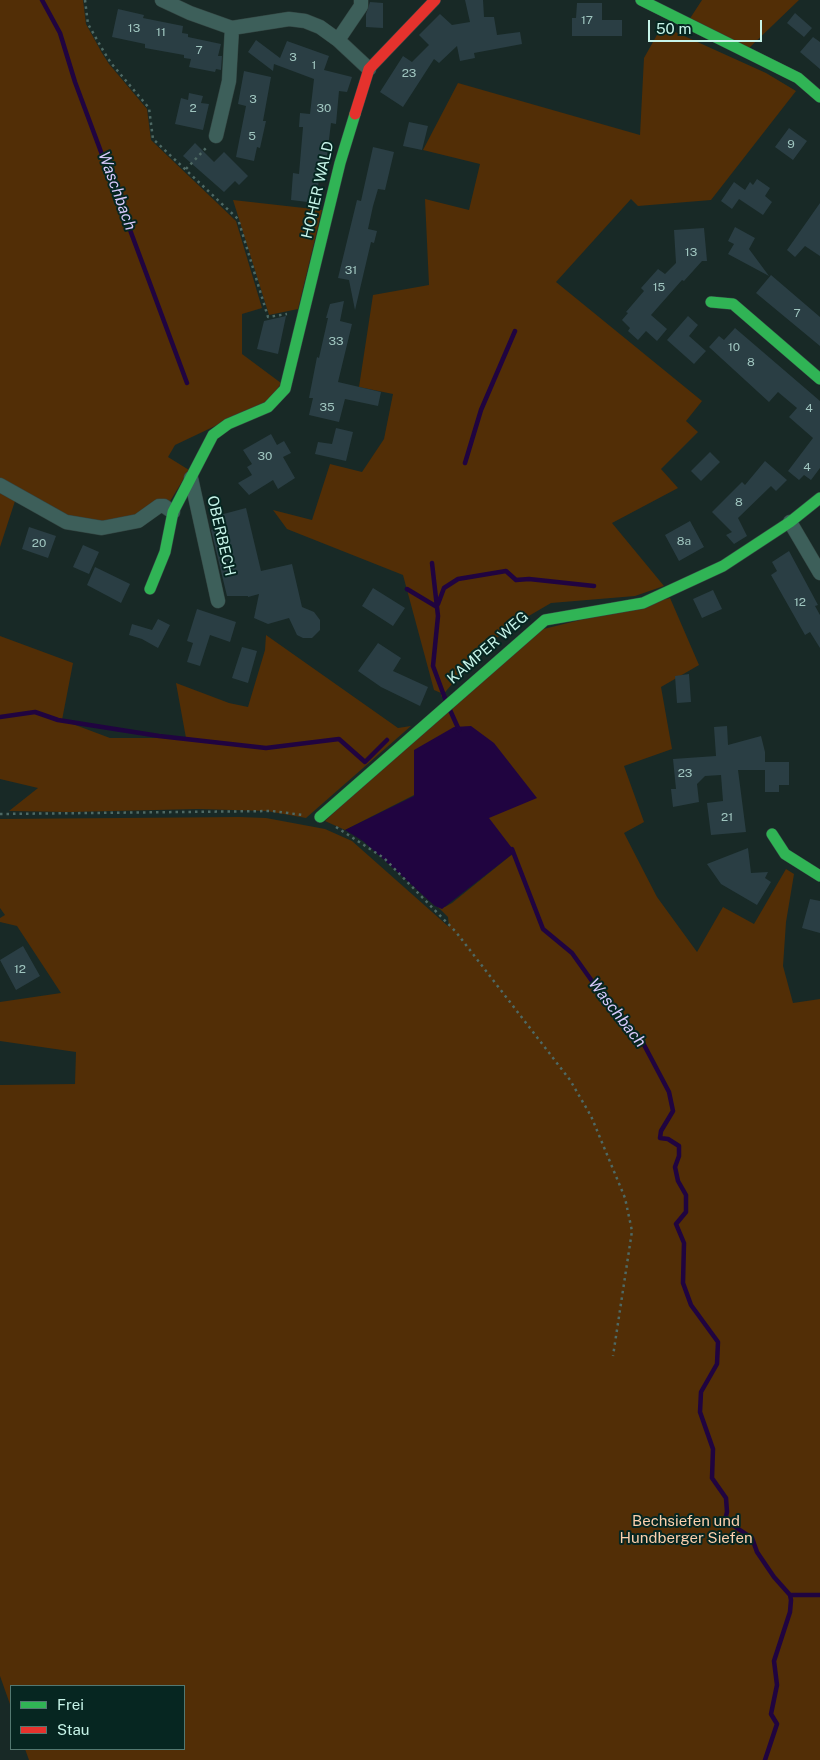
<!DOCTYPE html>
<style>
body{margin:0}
#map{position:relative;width:820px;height:1760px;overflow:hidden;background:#182926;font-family:"Public Sans",sans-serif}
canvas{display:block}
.legend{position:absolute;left:10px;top:1685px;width:175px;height:65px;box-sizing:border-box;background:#062621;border:1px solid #537871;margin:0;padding:6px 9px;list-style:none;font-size:15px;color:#c7f4e9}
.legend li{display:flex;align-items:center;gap:10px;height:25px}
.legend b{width:25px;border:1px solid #537871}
.scale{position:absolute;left:648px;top:20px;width:114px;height:22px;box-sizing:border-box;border:2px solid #c7f4e9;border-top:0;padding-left:6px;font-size:15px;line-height:18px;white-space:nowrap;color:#c7f4e9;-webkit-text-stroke:4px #062621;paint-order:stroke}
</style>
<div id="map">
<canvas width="820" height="1760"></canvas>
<ul class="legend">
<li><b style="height:6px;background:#30b455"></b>Frei</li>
<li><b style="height:6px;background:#e5322d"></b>Stau</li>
</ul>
<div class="scale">50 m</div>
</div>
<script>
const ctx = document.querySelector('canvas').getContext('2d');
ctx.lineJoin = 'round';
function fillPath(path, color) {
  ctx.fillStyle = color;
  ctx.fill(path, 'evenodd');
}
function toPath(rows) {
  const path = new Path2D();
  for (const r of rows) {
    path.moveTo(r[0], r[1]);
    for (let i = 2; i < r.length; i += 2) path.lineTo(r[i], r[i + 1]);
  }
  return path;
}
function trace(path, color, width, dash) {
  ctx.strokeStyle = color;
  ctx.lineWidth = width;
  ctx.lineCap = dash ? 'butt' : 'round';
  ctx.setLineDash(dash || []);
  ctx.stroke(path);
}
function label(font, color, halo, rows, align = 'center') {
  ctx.font = font + ' "Public Sans",sans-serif';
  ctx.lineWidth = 4;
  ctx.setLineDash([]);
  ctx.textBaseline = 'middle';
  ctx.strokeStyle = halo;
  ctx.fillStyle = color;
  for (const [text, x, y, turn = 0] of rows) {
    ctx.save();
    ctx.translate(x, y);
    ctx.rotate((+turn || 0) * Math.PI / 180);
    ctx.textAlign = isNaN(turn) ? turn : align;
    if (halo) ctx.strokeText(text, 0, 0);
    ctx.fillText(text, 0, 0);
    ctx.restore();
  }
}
fillPath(toPath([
 [0,0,83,0,86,24,102,53,109,64,147,109,151,140,236,221,262,308,242,314,242,354,281,383,272,399,175,445,168,457,189,470,169,503,146,513,105,522,75,520,0,478],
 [702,0,799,0,748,49,689,20],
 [662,26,766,73,796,91,711,200,638,206,631,199,556,282,702,401,686,421,698,432,661,469,678,488,612,523,664,586,635,596,551,603,515,624,481,650,441,697,441,693,434,690,403,575,287,529,273,510,312,520,330,464,362,472,384,439,393,394,359,387,373,295,429,285,425,199,469,210,480,164,423,150,458,83,640,135,644,58],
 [233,200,322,210,298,309,269,315],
 [0,492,15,501,0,547],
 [670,598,699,665,661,687,672,749,624,766,644,822,624,833,657,897,697,952,723,907,754,924,786,869,794,874,786,922,783,966,793,1003,820,999,820,1760,29,1760,25,1749,184,1749,184,1686,11,1686,11,1707,0,1676,0,1085,75,1084,76,1052,0,1041,0,1002,61,993,17,926,0,922,0,918,5,915,0,908,0,819,239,817,266,818,325,829,352,841,449,927,448,917,438,907,445,907,452,903,515,852,414,750,414,795,345,830,325,821,523,634],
 [266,635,398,728,411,726,306,818,267,811,198,809,70,812,9,811,38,788,0,779,0,636,73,663,62,720,110,738,186,738,176,683,229,703,248,707,265,650]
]), '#522e06');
fillPath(toPath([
 [471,726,494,743,537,798,489,818,515,852,442,909,435,906,363,841,345,830,414,796,414,750,454,727]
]), '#200440');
trace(toPath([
 [42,0,60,33,75,82,187,383],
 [465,463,481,410,515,331],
 [432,563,438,616,433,666,446,701],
 [407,589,437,607],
 [438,604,444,588,458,579,506,571,516,580,529,579,594,586],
 [450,710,459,730],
 [0,717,35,712,58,720,159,736,266,748,339,739,365,762,387,740],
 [512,849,543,929,572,953,609,1005,642,1041,669,1092,673,1111,661,1131,660,1138,668,1139,679,1146,679,1156,675,1167,678,1181,686,1195,686,1212,676,1224,684,1243,683,1283,691,1305,718,1342,717,1364,701,1392,700,1412,713,1449,712,1478,726,1498,727,1512,725,1520,752,1538,757,1552,774,1577,790,1595,791,1600,790,1612,774,1661,777,1685,771,1714,777,1724,765,1760],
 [790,1595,820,1595]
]), '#200440', 4.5);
fillPath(toPath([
 [465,0,483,0,484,17,494,17,497,35,520,32,522,44,474,53,475,58,460,61,457,46,439,63,434,59,403,107,380,92,403,56,412,62,429,45,419,35,440,14,452,25,470,22],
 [370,2,383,3,383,28,366,27,366,14],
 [577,3,602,3,602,20,622,20,622,36,572,36,572,18,576,18],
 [118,9,144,15,143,18,183,26,182,33,188,34,188,37,221,44,218,56,222,56,221,70,216,69,215,72,189,67,191,59,184,58,184,55,145,48,145,44,112,37],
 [795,13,812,28,804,37,787,23],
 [813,37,820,42,820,69,800,52],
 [256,40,280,58,287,41,329,56,324,70,352,77,347,92,339,91,336,124,331,123,326,164,321,163,316,203,291,200,293,173,299,174,303,127,299,127,300,113,310,114,314,79,274,64,273,71,248,52],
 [244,71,271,77,263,121,266,121,260,148,257,147,254,161,236,157,246,106,238,104],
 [189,93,203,96,201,103,209,104,203,130,175,124,181,98,188,100],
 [409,122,428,126,422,150,403,146],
 [789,128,807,141,793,160,775,147],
 [195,143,214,162,224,152,248,176,239,185,235,181,224,192,183,156],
 [373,147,394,152,385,190,378,189,373,206,368,229,377,231,374,243,371,242,355,310,349,280,338,278,357,200,361,201],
 [757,179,770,188,765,196,772,202,763,215,739,199,732,209,721,201,734,182,745,190,750,182,753,185],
 [820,203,820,256,805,246,795,257,787,250],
 [735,227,755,238,749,249,769,276,728,254,734,244,728,241],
 [704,228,707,261,702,261,684,281,682,280,651,315,667,329,657,341,646,331,638,340,628,331,630,328,622,320,628,313,626,312,644,291,641,288,658,269,665,274,676,263,674,230],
 [771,275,820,317,820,346,756,293],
 [344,301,340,321,352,324,338,382,381,392,378,406,345,399,339,422,309,415,313,398,309,398,317,357,319,358,328,318,326,318,330,304],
 [286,316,278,354,257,349,264,321],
 [688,316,698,325,689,336,706,351,694,364,667,340],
 [735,328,820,401,820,468,811,480,804,475,799,480,788,471,813,438,789,417,797,408,778,392,769,402,709,347,719,336,724,340],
 [336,428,353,432,346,461,315,454,318,442,332,444],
 [271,434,277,445,284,441,291,453,283,457,295,478,278,489,273,480,249,495,238,483,252,475,247,467,252,464,243,450],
 [710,452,720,462,701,481,691,471],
 [765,461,787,480,776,491,771,486,738,518,747,536,734,544,726,535,732,532,712,512,742,482,745,485],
 [246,508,261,571,292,564,302,607,314,612,320,620,320,630,312,638,303,638,297,635,289,618,268,624,254,618,259,594,248,597,248,596,227,596,211,530,219,528,216,516],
 [690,521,704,547,679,561,665,535],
 [29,527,56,536,48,558,22,549],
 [83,545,99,552,89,574,73,567],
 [789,551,818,605,815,606,820,615,820,648,810,632,805,635,771,575,777,571,772,562],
 [95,567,130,584,121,603,87,585],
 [373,588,405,608,393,626,362,606],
 [713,590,722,609,702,618,693,599],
 [197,609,236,622,230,642,210,635,200,666,187,662,193,643,187,641],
 [158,619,170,625,158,648,142,639,129,635,132,624,152,630],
 [378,643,401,658,393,671,428,687,420,706,381,687,358,671],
 [242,647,257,651,248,683,232,678],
 [689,674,691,702,677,703,675,676],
 [727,726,728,745,761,736,765,752,765,770,738,770,746,832,711,835,707,803,723,801,721,775,705,776,697,784,699,802,673,807,671,789,676,789,673,759,716,756,714,727],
 [765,762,789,762,789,785,779,785,779,792,765,792],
 [748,848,751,873,768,872,765,878,771,882,757,905,721,884,707,864],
 [810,899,820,901,820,933,802,928],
 [23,946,40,976,16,990,0,960]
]), '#2a3e44');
const street = toPath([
 [162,0,190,13,232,28,289,19,305,21,320,27,338,40,369,69],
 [338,40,361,6,361,0],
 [216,136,229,81,232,28],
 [191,478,218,601],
 [0,485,66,522,102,528,138,521,159,506,164,506,173,512],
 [790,522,820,573]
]);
const fast = toPath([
 [641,0,798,78,820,97],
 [711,302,733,304,820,379],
 [150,589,165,552,173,512,213,435,228,424,268,407,285,389,340,163,355,114],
 [320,817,545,620,643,603,723,566,790,522,820,498],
 [772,834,785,854,820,876]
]);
const jam = toPath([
 [355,114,369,69,435,0]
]);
trace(street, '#344643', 15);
trace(fast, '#344643', 12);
trace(jam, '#344643', 12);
trace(toPath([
 [85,0,88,24,104,52,111,63,149,108,153,139,238,219,268,317,287,314],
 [186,169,207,147],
 [0,814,272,811,303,815],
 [336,827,384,858,456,932,570,1080,591,1116,625,1198,632,1231,613,1356]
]), '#4e6964', 2.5, [2.5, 4]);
trace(street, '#3d5f5a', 14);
trace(fast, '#30b455', 11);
trace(jam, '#e5322d', 11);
label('12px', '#a0c6c0', null, [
 ["17",587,20],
 ["13",134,28],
 ["11",161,32],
 ["7",199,50],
 ["3",293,57],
 ["1",314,65],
 ["23",409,73],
 ["3",253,99],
 ["2",193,108],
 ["30",324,108],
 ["5",252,136],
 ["9",791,144],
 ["13",691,252],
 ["31",351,270],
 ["15",659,287],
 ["7",797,313],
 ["33",336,341],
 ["10",734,347],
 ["8",751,362],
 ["35",327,407],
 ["4",809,408],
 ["30",265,456],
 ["4",807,467],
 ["8",739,502],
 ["8a",684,541],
 ["20",39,543],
 ["12",800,602],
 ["23",685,773],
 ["21",727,817],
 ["12",20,969]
]);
label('15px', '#c7f4e9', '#062621', [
 ["HOHER WALD",318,190,-77],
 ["OBERBECH",221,536,77],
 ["KAMPER WEG",488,648,-41]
]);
label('15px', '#fdd0ad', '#062621', [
 ["Bechsiefen und",686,1521],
 ["Hundberger Siefen",686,1538]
]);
label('italic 16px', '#d8c9fa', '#062621', [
 ["Waschbach",117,191,70],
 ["Waschbach",617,1013,52]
]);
</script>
